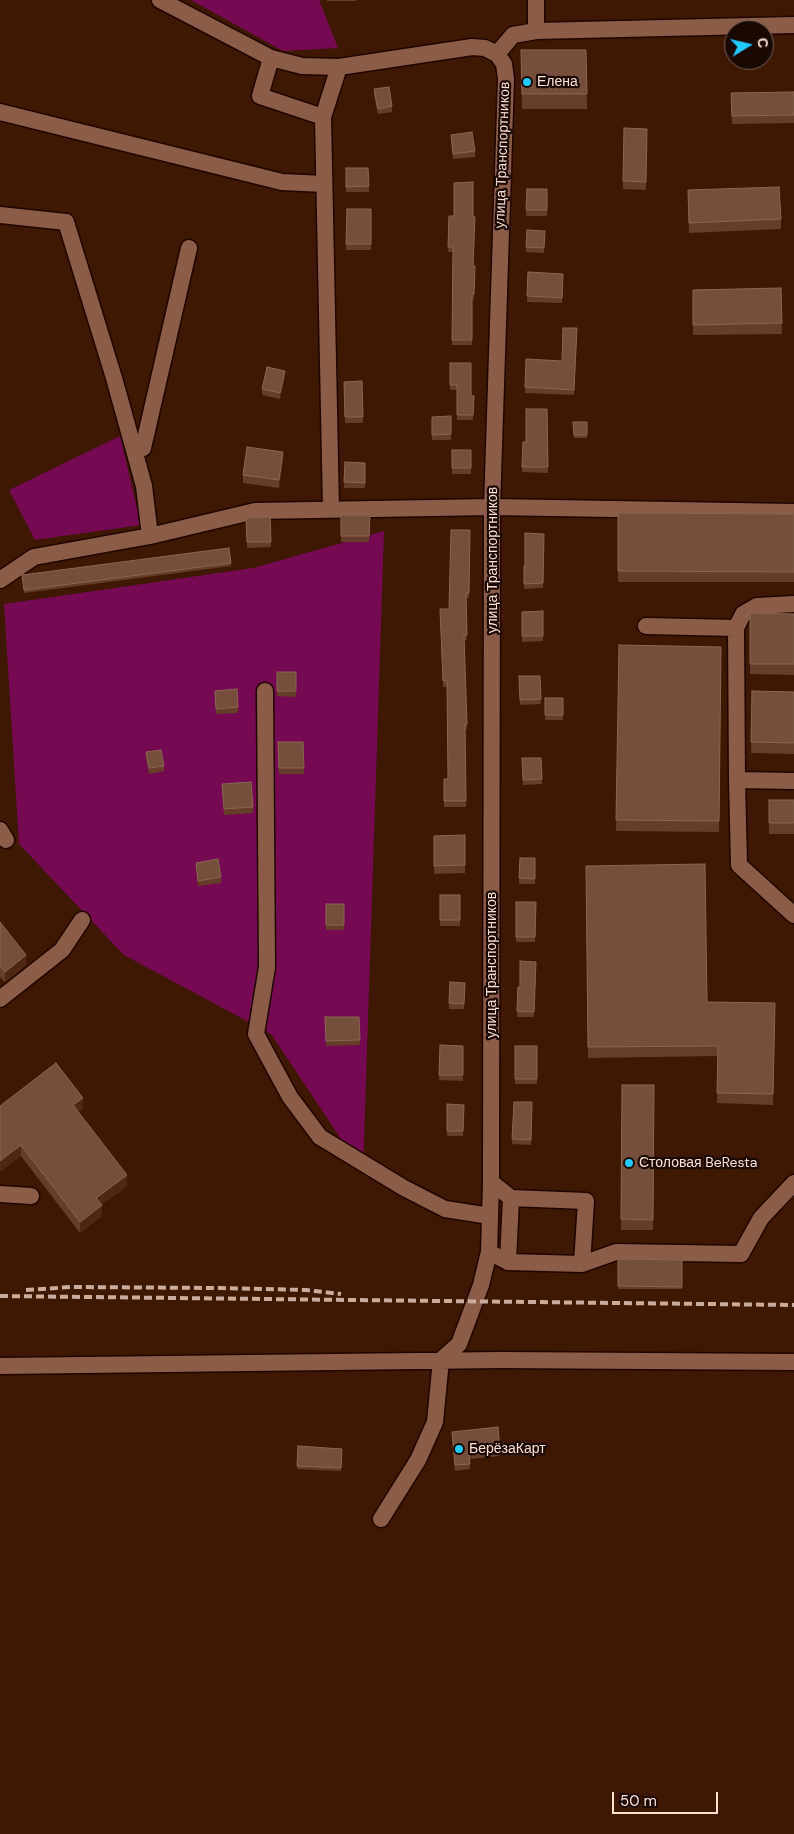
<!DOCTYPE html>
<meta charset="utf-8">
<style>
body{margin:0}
#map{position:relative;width:794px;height:1834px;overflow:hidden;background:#3f1803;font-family:"DM Sans",sans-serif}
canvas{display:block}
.north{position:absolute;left:724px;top:20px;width:50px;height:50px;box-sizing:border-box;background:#1a0903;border:1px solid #745f57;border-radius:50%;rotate:81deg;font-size:14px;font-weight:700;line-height:20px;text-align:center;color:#fbe0d4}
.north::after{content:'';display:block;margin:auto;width:18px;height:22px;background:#21c9fd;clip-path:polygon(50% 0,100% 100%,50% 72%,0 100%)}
.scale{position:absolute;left:612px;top:1792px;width:106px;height:22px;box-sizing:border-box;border:2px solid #fbe0d4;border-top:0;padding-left:6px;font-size:15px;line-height:18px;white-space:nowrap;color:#fbe0d4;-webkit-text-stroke:4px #1a0903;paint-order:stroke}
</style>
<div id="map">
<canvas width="794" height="1834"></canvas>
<div class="north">С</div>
<div class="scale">50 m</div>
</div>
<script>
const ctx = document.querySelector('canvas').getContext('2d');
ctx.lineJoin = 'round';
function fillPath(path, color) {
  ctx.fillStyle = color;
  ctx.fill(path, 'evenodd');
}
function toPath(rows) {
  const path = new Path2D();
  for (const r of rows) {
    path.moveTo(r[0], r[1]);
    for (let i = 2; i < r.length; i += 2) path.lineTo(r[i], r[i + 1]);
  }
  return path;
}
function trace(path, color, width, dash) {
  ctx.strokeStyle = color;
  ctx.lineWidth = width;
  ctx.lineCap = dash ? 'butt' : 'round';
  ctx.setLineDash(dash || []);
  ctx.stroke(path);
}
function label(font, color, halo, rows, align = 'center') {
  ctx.font = font + ' "DM Sans",sans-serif';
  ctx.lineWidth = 4.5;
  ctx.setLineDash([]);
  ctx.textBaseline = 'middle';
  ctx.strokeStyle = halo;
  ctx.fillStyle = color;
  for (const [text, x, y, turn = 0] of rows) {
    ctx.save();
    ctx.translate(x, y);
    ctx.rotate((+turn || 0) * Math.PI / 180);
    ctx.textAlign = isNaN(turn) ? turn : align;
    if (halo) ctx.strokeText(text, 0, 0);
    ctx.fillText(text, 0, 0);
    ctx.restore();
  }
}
fillPath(toPath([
 [191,0,319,0,338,48,283,51],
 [120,436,141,525,35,540,9,490],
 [384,531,363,1172,271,1034,124,955,19,844,4,604,253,568]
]), '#750a53');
const minor = toPath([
 [160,0,271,58,302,66,339,67,472,47,485,48,497,54],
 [536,0,536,31],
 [271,58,260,96,323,117],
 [0,112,282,182,324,184],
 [0,215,66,222,114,378,144,486,150,536],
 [135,451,143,448,189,248],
 [331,509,323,117,339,67],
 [0,580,34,557,150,536,255,511,492,507,794,512],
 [646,626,736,628],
 [265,691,267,967,256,1034,290,1097,320,1137,404,1188,445,1209,490,1216],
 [737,780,736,628,743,614,757,606,794,604],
 [794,781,737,780,739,865,794,915],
 [0,830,6,840],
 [0,999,62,950,82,920],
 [491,1182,511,1198,586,1201,582,1264],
 [0,1194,31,1196],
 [489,1252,508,1262,582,1264,616,1252,741,1254,761,1218,794,1183],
 [508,1262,511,1198],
 [0,1366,500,1360,794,1362],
 [381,1519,418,1460,435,1422,441,1360,459,1344,481,1285,489,1252,491,1182,492,507,506,79,504,64,497,54,513,35,536,31,794,25]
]);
trace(minor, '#200500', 19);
trace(minor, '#8b5d48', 16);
trace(toPath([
 [26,1290,71,1287,220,1288,306,1290,341,1294],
 [0,1296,794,1305]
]), '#cbad9f', 4, [8, 4]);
fillPath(toPath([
 [327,0,356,0,356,1,327,1],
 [521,50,586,50,587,109,522,109],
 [374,89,392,106,392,112,378,114,374,95],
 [794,92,794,123,732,124,731,93],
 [624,128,647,129,646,190,623,189],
 [451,135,475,151,475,157,453,159],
 [346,168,368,168,369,192,346,192],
 [527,189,547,189,547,216,526,216],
 [688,190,781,219,781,229,689,233],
 [347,209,371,209,371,250,346,250],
 [449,216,474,266,475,266,474,300,472,299,472,345,452,345,453,252,448,252],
 [545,237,544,253,526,252,526,247],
 [528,272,563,274,562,303,527,302],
 [781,288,782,334,693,335,693,290],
 [577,328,574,395,525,393,526,359,562,361],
 [450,363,471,396,474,396,473,420,457,420,457,390,450,390],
 [285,377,280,399,262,395,262,389],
 [362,381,363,423,345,423,344,382],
 [547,409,548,473,522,472,523,442,526,442],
 [451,416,451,440,432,440,432,417],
 [573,422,587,422,587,438,574,438],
 [452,450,471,450,471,474,452,474],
 [283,460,279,488,243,483,243,475],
 [345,462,365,463,365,488,344,488],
 [618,513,794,514,794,582,618,582],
 [341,515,370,515,369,542,341,542],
 [270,517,271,547,247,548,246,518],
 [470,530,469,598,466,598,467,640,464,640,467,724,467,729,465,729,466,807,444,807,444,779,448,779,447,687,443,687,440,609,449,609],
 [544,534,543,588,524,589,524,566,525,566],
 [231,563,231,566,24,593,22,577],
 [543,611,543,641,522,642,522,612],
 [750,613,794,614,794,675,750,674],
 [619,645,721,647,719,832,616,831],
 [277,672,296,672,296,697,277,696],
 [519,676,540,676,541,704,520,705],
 [215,691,238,707,238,713,216,714],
 [752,691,794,692,794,754,751,753],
 [545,698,563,698,563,720,545,720],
 [278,742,303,742,304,774,279,774],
 [146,752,164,766,164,771,149,774,146,758],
 [522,758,541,758,542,784,523,785],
 [222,784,253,807,253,813,224,815],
 [769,800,794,800,794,834,769,834],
 [465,835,465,873,434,874,434,836],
 [520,858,535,858,535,884,519,884],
 [196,863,221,877,221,883,198,886,196,868],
 [586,866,707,1002,775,1014,773,1105,717,1103,718,1056,588,1058],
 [440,895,460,895,460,926,440,926],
 [516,902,536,902,535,942,516,942],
 [326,904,344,904,344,930,326,930],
 [0,922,26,965,5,982,0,977],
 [536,962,534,1017,517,1017,518,987,520,987],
 [465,983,464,1009,449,1009,449,1003],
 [325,1017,359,1017,360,1045,326,1046],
 [440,1045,463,1046,463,1081,439,1080],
 [515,1046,537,1046,537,1084,515,1084],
 [622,1085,654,1085,653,1230,621,1230],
 [514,1102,532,1102,531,1145,512,1144],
 [447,1104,464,1105,463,1136,447,1136],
 [0,1106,83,1108,78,1112,127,1186,101,1205,102,1216,80,1233,21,1156],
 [618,1259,682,1260,682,1289,618,1289],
 [452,1432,500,1450,500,1456,469,1459,470,1469,455,1471],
 [298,1446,342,1449,341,1471,297,1469]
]), '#653d29');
fillPath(toPath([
 [285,371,285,377,280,399,280,393],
 [283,452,283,460,279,488,279,480],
 [26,955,26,965,5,982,5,972],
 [83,1098,83,1108,73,1116,73,1105],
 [21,1145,21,1156,0,1172,0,1161],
 [127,1175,127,1186,96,1209,96,1198],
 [102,1205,102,1216,80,1233,80,1222]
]), '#4f2712');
const building = toPath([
 [521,50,586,50,587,94,522,94,521,50],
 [389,87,392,106,378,109,374,89,389,87],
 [794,92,794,115,732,116,731,93,794,92],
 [624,128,647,129,646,182,623,181,624,128],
 [472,132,475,151,453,154,451,135,472,132],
 [346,168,368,168,369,186,346,187,346,168],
 [473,182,473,217,475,217,473,266,475,266,474,294,472,294,472,340,452,340,453,247,448,247,449,216,454,216,454,183,473,182],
 [779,187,781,219,689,223,688,190,779,187],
 [527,189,547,189,547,210,526,210,527,189],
 [347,209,371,209,371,244,346,244,347,209],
 [527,230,545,231,544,248,526,247,527,230],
 [528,272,563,274,562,298,527,296,528,272],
 [781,288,782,323,693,325,693,290,781,288],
 [563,328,577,328,574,390,525,387,526,359,562,361,563,328],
 [450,363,471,363,471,396,474,396,473,415,457,415,457,385,450,385,450,363],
 [267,367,285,371,280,393,262,389,267,367],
 [362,381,363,417,345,417,344,382,362,381],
 [526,409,547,409,548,467,522,467,523,442,526,442,526,409],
 [451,416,451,434,432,435,432,417,451,416],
 [573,422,587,422,587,435,574,435,573,422],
 [247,447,283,452,279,480,243,475,247,447],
 [452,450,471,450,471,468,452,468,452,450],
 [345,462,365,463,365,483,344,482,345,462],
 [618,513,794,514,794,572,618,571,618,513],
 [341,515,370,515,369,536,341,536,341,515],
 [270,517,271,542,247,542,246,518,270,517],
 [451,530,470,530,469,593,466,593,467,635,464,635,467,724,465,724,466,801,444,801,444,779,448,779,447,681,443,681,440,609,449,609,451,530],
 [525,533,544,534,543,583,524,584,524,566,525,566,525,533],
 [229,548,231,563,24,590,22,575,229,548],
 [543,611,543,636,522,636,522,612,543,611],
 [750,613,794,614,794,664,750,664,750,613],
 [619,645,721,647,719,821,616,820,619,645],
 [277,672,296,672,296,691,277,691,277,672],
 [519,676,540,676,541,699,520,700,519,676],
 [237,689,238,707,216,709,215,691,237,689],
 [752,691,794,692,794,743,751,742,752,691],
 [545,698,563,698,563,715,545,715,545,698],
 [278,742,303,742,304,768,279,768,278,742],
 [161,750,164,766,149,768,146,752,161,750],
 [522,758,541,758,542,779,523,780,522,758],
 [251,782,253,807,224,809,222,784,251,782],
 [769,800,794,800,794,823,769,823,769,800],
 [465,835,465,865,434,866,434,836,465,835],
 [520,858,535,858,535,879,519,878,520,858],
 [218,859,221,877,198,881,196,863,218,859],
 [705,864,707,1002,775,1003,773,1094,717,1093,718,1046,588,1047,586,866,705,864],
 [440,895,460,895,460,920,440,920,440,895],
 [516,902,536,902,535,937,516,937,516,902],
 [326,904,344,904,344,925,326,925,326,904],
 [0,922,26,955,5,972,0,966,0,922],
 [520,961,536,962,534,1012,517,1011,518,987,520,987,520,961],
 [450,982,465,983,464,1004,449,1003,450,982],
 [325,1017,359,1017,360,1040,326,1041,325,1017],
 [440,1045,463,1046,463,1075,439,1075,440,1045],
 [515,1046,537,1046,537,1079,515,1079,515,1046],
 [56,1063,83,1098,73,1105,127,1175,96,1198,102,1205,80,1222,21,1145,0,1161,0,1106,56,1063],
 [622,1085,654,1085,653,1220,621,1219,622,1085],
 [514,1102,532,1102,531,1140,512,1139,514,1102],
 [447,1104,464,1105,463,1131,447,1131,447,1104],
 [618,1259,682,1260,682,1287,618,1286,618,1259],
 [498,1427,500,1450,469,1454,470,1464,455,1465,452,1432,498,1427],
 [298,1446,342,1449,341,1468,297,1466,298,1446]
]);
fillPath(building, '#754f3b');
trace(building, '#8a6653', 1);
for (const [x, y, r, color] of [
 [527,82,5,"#21c9fd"],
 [629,1163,5,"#21c9fd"],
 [459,1449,5,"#21c9fd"]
]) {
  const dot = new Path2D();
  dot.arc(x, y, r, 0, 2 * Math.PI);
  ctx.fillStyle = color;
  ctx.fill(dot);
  trace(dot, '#1a0903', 2);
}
label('14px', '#fbe0d4', '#1a0903', [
 ["Елена",537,82],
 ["Столовая BeResta",639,1163],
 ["БерёзаКарт",469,1449]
], 'left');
label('14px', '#fbe0d4', '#1a0903', [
 ["улица Транспортников",503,155,-88],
 ["улица Транспортников",493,560,-90],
 ["улица Транспортников",492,965,-90]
]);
</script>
